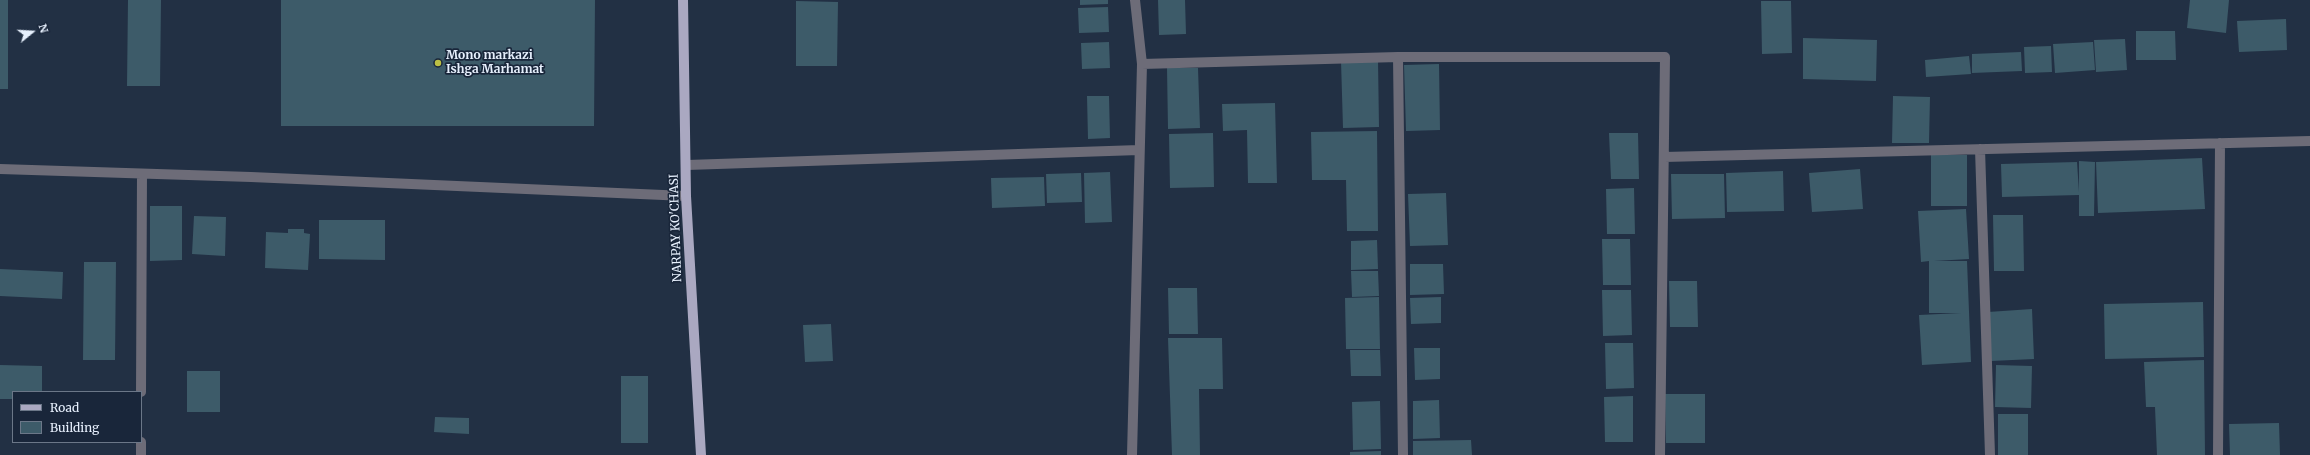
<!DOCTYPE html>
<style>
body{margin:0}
#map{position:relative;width:2310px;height:455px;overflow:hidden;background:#223044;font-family:Merriweather,serif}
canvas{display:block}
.legend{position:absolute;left:12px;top:391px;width:130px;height:52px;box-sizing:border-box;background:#19263a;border:1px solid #6b7788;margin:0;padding:5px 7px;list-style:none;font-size:12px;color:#e7f0fd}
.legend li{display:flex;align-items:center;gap:8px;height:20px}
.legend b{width:20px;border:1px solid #6b7788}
.north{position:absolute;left:12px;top:12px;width:40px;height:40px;-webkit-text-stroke:3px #19263a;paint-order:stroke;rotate:72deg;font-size:11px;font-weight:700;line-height:16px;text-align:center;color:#e7f0fd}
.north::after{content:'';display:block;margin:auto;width:14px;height:18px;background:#e7f0fd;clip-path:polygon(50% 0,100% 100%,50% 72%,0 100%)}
</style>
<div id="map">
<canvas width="2310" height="455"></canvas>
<ul class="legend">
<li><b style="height:5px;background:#aaa8c1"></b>Road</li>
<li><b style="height:11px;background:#3d5b69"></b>Building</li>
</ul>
<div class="north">N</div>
</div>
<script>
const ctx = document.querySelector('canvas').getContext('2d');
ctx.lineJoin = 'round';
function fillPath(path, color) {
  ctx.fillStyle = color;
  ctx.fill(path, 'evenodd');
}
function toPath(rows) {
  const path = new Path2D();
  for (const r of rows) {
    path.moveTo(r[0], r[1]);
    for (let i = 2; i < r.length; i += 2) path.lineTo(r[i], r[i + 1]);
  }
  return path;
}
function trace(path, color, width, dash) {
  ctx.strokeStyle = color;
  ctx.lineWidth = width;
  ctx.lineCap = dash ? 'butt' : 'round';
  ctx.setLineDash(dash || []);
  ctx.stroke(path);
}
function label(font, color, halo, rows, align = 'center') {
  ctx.font = font + ' Merriweather,serif';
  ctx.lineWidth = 3.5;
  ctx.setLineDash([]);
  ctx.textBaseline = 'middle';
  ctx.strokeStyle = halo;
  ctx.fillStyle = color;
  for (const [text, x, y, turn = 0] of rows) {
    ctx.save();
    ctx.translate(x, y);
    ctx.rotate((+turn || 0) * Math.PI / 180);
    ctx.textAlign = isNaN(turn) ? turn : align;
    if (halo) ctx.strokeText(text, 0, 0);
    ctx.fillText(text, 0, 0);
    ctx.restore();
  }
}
fillPath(toPath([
 [0,0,8,0,8,89,0,89],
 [128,0,161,0,160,86,127,86],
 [281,0,595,0,594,126,281,126],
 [1080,0,1108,0,1108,4,1080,5],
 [1158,0,1185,0,1186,34,1159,35],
 [2190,0,2229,0,2226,33,2187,28],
 [796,1,838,2,837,66,796,66],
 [1761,1,1791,1,1792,53,1762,54],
 [1108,7,1109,32,1079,33,1078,8],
 [2286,19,2287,50,2239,52,2237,21],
 [2136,31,2175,31,2176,60,2136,60],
 [1803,38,1877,40,1876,81,1803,79],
 [2125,39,2127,70,2096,72,2094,40],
 [1109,42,1110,68,1082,69,1081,43],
 [2093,42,2095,70,2055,73,2053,44],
 [2051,46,2052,72,2025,73,2024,47],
 [2021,52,2022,71,1972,73,1972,54],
 [1969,56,1971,74,1926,77,1925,60],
 [1378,60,1379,127,1343,128,1341,61],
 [1439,64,1440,130,1406,131,1404,65],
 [1167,68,1198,68,1200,128,1168,129],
 [1087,96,1109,96,1110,138,1088,139],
 [1893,96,1930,97,1929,143,1892,143],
 [1275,103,1277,183,1248,183,1247,130,1223,131,1222,104],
 [1377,131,1378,231,1347,231,1346,180,1312,180,1311,132],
 [1213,133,1214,187,1170,188,1169,134],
 [1609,133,1638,133,1639,179,1611,179],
 [1931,155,1967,155,1967,206,1931,206],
 [2202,158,2205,209,2098,213,2096,162],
 [2079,161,2095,162,2094,216,2079,216,2079,195,2002,197,2001,164,2077,162,2079,192],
 [1860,169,1863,209,1812,212,1809,173],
 [1783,171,1784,211,1727,212,1726,173],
 [1110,172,1112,222,1085,223,1084,173],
 [1081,173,1082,202,1047,203,1046,174],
 [1671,174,1724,174,1725,218,1672,219],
 [1044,177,1045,206,992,208,991,178],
 [1634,188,1635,234,1607,234,1606,189],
 [1446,193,1448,245,1410,246,1408,194],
 [150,206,182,206,182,260,150,261],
 [1966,209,1969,259,1934,261,1967,261,1971,362,1922,365,1919,315,1961,313,1929,313,1929,261,1921,262,1918,211],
 [1993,215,2023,215,2024,271,1994,271],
 [194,216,226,217,225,256,192,254],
 [319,220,385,220,385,260,319,259],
 [288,229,304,229,304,233,310,234,308,270,265,268,266,232,288,233],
 [1602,239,1630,239,1631,285,1603,285],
 [1377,240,1378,269,1351,270,1351,241],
 [84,262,116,262,115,360,83,360],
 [1410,264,1443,264,1444,294,1410,295],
 [0,269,63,272,62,299,0,296],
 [1351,271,1378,271,1379,296,1352,297],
 [1669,281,1697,281,1698,327,1670,327],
 [1168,288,1197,288,1198,334,1169,334],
 [1602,290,1631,290,1632,335,1603,336],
 [1379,297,1380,349,1346,349,1345,298],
 [1441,297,1441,323,1411,324,1410,298],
 [2203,302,2204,357,2105,359,2104,304],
 [2032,309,2034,359,1991,361,1988,312],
 [831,324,833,361,805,362,803,325],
 [1168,338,1222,338,1223,389,1199,389,1200,455,1172,455],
 [1605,343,1633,343,1634,388,1606,389],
 [1414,348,1440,348,1440,379,1415,380],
 [1350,350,1380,350,1381,376,1351,376],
 [2204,360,2205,455,2157,455,2155,407,2146,407,2144,362],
 [0,365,42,366,42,392,13,392,13,399,0,399],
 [1996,365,2032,366,2031,408,1995,407],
 [187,371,220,371,220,412,187,412],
 [621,376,648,376,648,443,621,443],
 [1665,394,1705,394,1705,443,1666,443],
 [1633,396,1633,442,1605,442,1604,397],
 [1439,400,1440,438,1413,439,1413,401],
 [1380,401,1381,449,1353,450,1352,402],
 [1998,414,2028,414,2028,455,1998,455],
 [435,417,469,418,469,434,434,432],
 [2279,423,2280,455,2230,455,2229,424],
 [1471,440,1472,455,1413,455,1413,441],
 [1381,451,1381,455,1350,455,1350,452]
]), '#3d5b69');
trace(toPath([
 [1398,57,1403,455],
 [1142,64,1398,57,1665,57,1660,455],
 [1980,149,1990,455],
 [1664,157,2310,141],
 [687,165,1139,150],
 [0,169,251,177,686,196],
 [141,392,142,174],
 [141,455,141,442],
 [1132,455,1142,64,1135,0],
 [2218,455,2220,143]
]), '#6d6c78', 10);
trace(toPath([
 [683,0,686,196,701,455]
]), '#aaa8c1', 10);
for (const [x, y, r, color] of [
 [438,63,4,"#bbc044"]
]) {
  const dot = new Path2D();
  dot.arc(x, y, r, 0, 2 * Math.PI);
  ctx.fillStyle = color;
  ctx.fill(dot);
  trace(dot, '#19263a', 1.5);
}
label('bold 12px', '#e7f0fd', '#19263a', [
 ["Mono markazi",446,56],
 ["Ishga Marhamat",446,70]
], 'left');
label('12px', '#e7f0fd', '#19263a', [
 ["NARPAY KO'CHASI",676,228,-92]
]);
</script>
